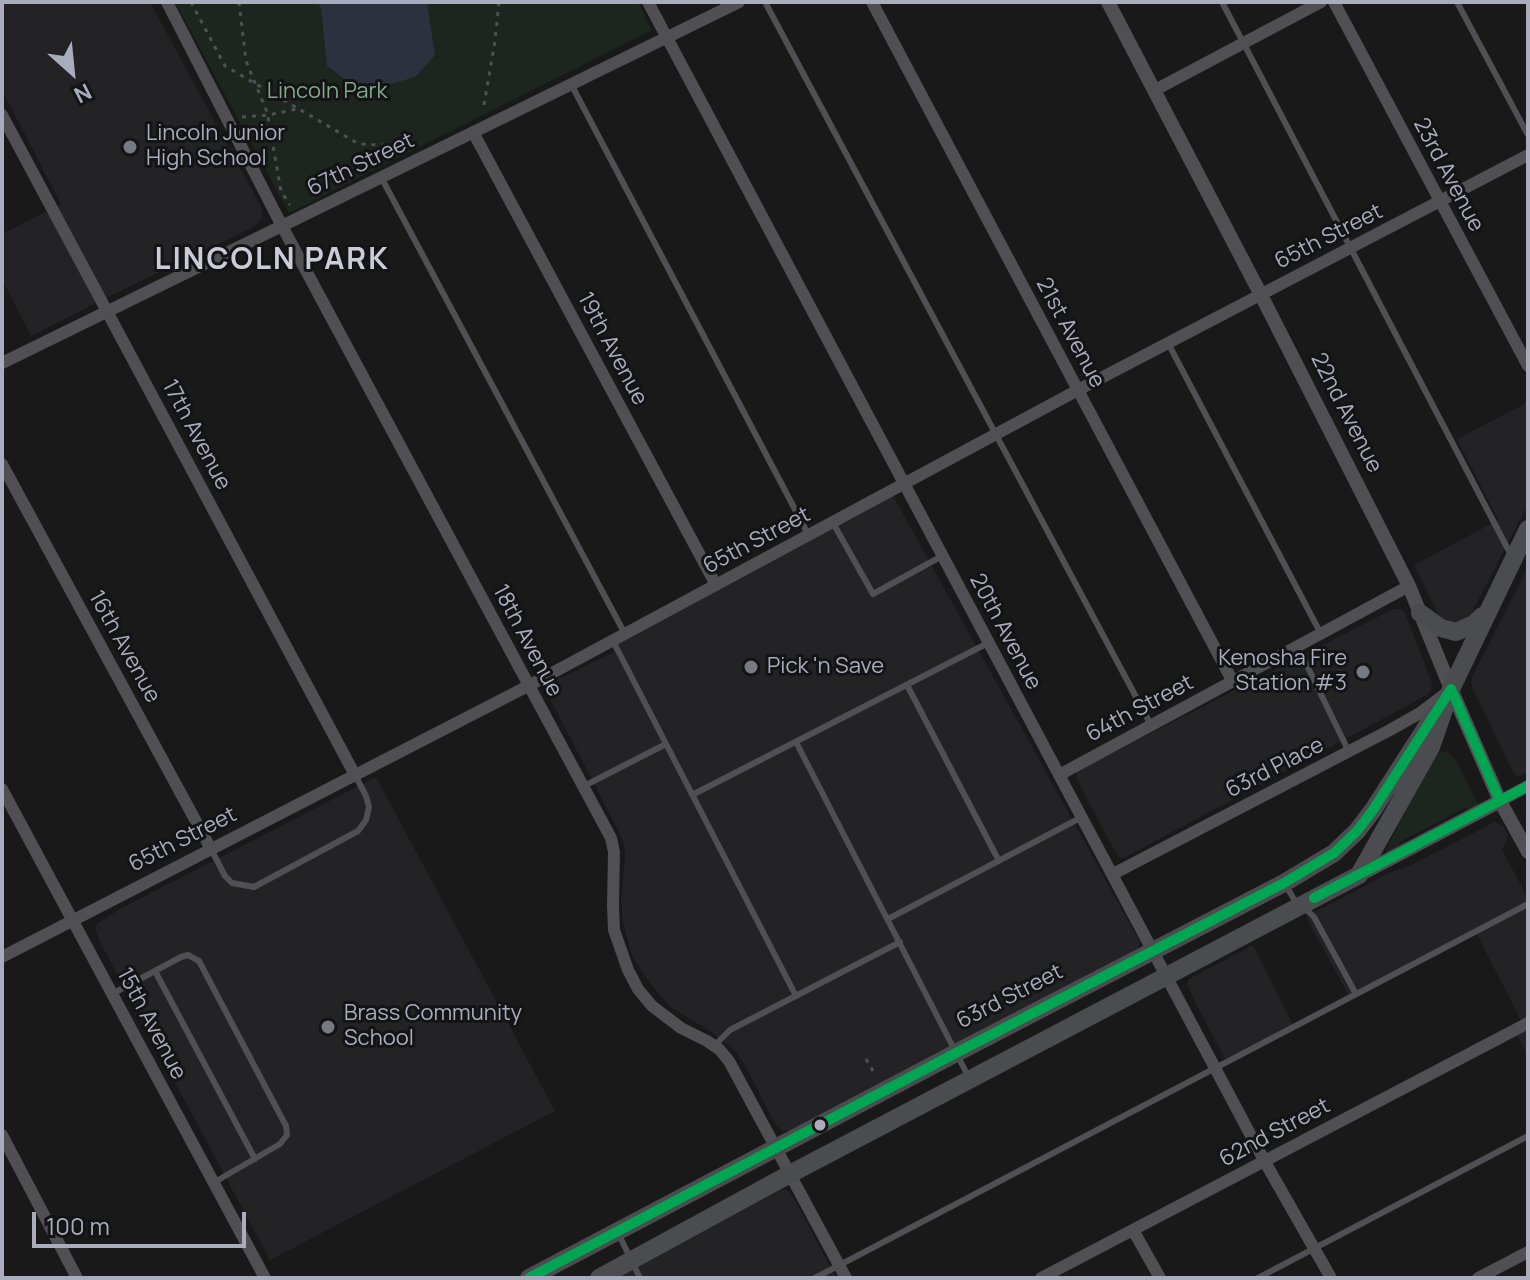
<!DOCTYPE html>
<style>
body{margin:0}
#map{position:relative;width:1530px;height:1280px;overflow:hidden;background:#19191a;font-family:Manrope,sans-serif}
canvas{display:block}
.frame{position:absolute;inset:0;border:4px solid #a9acbc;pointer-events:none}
.north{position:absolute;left:32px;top:32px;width:80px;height:80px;-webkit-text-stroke:6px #141316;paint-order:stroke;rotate:153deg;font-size:22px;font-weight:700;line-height:32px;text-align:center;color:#a9acbc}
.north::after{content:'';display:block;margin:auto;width:28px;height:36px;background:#a9acbc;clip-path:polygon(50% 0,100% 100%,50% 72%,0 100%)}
.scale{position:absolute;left:32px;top:1212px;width:214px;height:36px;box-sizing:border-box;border:4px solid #a9acbc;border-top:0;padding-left:10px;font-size:24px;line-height:28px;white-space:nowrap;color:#a9acbc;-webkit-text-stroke:6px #141316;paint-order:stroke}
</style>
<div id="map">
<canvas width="1530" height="1280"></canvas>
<div class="frame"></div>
<div class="north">N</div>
<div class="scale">100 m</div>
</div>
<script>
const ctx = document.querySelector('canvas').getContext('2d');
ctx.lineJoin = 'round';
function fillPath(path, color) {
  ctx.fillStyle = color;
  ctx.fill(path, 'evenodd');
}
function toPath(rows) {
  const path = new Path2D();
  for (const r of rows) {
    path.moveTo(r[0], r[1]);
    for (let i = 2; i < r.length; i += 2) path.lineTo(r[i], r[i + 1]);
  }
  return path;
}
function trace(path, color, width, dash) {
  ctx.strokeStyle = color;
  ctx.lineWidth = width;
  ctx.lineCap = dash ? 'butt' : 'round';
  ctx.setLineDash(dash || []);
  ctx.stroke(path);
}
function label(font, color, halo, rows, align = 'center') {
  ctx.font = font + ' Manrope,sans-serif';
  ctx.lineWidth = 6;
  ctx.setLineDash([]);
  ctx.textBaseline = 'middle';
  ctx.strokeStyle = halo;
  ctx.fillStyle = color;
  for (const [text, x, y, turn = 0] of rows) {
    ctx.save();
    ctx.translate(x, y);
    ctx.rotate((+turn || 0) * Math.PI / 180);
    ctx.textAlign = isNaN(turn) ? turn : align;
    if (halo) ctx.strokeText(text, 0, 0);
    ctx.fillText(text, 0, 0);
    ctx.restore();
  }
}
fillPath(toPath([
 [2,2,150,2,260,205,262,215,261,220,252,228,120,291,31,336,2,279,2,234,61,204,2,90],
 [1528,402,1528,504,1468,620,1460,626,1441,620,1414,565,1498,520,1457,439],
 [891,492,1140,942,1138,948,790,1131,784,1131,776,1126,745,1065,737,1053,709,1030,670,1007,649,982,632,956,623,922,621,900,625,858,624,844,617,828,547,693,549,686,553,682,614,652,609,643],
 [1528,567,1528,772,1520,776,1515,775,1510,766,1472,687,1472,677],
 [1393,609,1401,609,1405,613,1432,683,1431,691,1427,695,1124,858,1118,857,1079,784,1076,776,1077,771],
 [376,777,555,1111,270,1260,101,944,96,932,96,925,118,910],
 [1495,822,1504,827,1507,833,1508,836,1502,850,1528,898,1528,1056,1517,1036,1526,1030,1475,931,1349,996,1306,917,1387,874,1415,863],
 [1253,945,1293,1025,1225,1059,1193,998,1187,983,1189,979],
 [784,1190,789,1192,795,1200,836,1278,617,1278,777,1192]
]), '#232326');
fillPath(toPath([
 [175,2,638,2,652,30,289,213],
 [1440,752,1445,752,1454,757,1479,806,1472,810,1465,808,1400,842,1399,848,1388,854,1386,850,1432,758]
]), '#1d251f');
fillPath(toPath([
 [317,2,427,2,435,55,415,77,362,92,327,66,321,8]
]), '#2b323d');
trace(toPath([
 [191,2,225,66,359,144,399,146],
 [239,2,246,61,267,112,281,191,290,205],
 [484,105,495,41,499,2],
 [242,117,268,115,297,109],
 [866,1059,876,1076]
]), '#4f5056', 3, [4, 6]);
trace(toPath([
 [765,2,1151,725],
 [1222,2,1511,555],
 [1457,2,1528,135],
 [571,84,809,536],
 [381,177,625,634],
 [1168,343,1321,634],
 [833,523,873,594,942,556],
 [613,641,796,996],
 [1298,647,1349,752],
 [907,685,999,861],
 [796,742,968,1076],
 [584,786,666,744],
 [692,795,988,643],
 [211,849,225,876,232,883,254,887,358,831,366,820,369,807,366,796,355,775],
 [1285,884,1298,906,1309,912,1314,917,1356,994],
 [888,919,1082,817],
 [155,971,255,1159],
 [112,994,181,957,188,955,199,961,286,1126,287,1135,280,1144,213,1183],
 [714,1046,730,1030,900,942],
 [619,1235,640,1278],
 [815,1278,1528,904],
 [1258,1278,1528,1136]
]), '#4f4f54', 6);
trace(toPath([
 [167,2,282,226,611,838,614,852,613,906,614,930,628,970,638,989,652,1006,681,1028,707,1041,719,1049,729,1061,846,1278],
 [648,2,1265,1162,1331,1278],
 [872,2,1233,682],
 [1334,2,1528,366],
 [1155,90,1321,2],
 [2,115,355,775],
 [473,132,716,585],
 [2,363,739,2],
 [2,464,211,849],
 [1059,775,1409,586],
 [2,789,265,1278],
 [1500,801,1528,786],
 [1113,874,1390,730,1420,713,1449,691],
 [2,957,528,686,1078,390,1528,155],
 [2,1135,77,1278],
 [1133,1230,1160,1278],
 [1041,1278,1528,1023],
 [1478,1278,1528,1252]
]), '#4f4f54', 12);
trace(toPath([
 [1108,2,1261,295,1409,586,1451,689,1500,801,1528,852],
 [1359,875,1500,801]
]), '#4f4f54', 14);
trace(toPath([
 [1420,613,1441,628,1456,632,1474,624,1482,616],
 [529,1278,956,1053,1284,883,1334,853,1357,831,1373,810,1434,715],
 [599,1278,790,1174,1359,875,1431,747,1451,689,1528,529]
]), '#4b4c50', 18);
trace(toPath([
 [1451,689,1500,801],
 [1314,898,1528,786],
 [529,1278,956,1053,1284,883,1334,853,1357,831,1373,810,1451,689]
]), '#00a651', 10);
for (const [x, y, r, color] of [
 [130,147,8,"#777983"],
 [751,667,8,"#777983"],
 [1363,672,8,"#777983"],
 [328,1027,8,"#777983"],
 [820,1125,7,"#a9acbc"]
]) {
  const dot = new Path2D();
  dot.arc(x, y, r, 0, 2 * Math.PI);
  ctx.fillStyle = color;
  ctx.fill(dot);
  trace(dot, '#141316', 3);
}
label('22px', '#7fa988', '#141316', [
 ["Lincoln Park",327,92]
]);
label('22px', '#a9acbc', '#141316', [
 ["Lincoln Junior",146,134],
 ["High School",146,159],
 ["Kenosha Fire",1347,659,"right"],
 ["Station #3",1347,684,"right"],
 ["Pick 'n Save",767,667],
 ["Brass Community",344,1014],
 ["School",344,1039]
], 'left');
label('22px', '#a9acbc', '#141316', [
 ["67th Street",361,165,-26],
 ["23rd Avenue",1448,175,62],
 ["65th Street",1329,237,-27],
 ["21st Avenue",1070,333,62],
 ["19th Avenue",612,349,62],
 ["22nd Avenue",1346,413,63],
 ["17th Avenue",196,435,62],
 ["65th Street",757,541,-28],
 ["20th Avenue",1005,632,62],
 ["18th Avenue",527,641,62],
 ["16th Avenue",124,647,61],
 ["64th Street",1140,709,-28],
 ["63rd Place",1275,768,-27],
 ["65th Street",183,840,-27],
 ["63rd Street",1010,997,-27],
 ["15th Avenue",151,1024,62],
 ["62nd Street",1275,1133,-28]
]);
ctx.letterSpacing = '2px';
label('bold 30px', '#cbccd7', '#141316', [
 ["LINCOLN PARK",272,261]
]);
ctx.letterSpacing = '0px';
</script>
